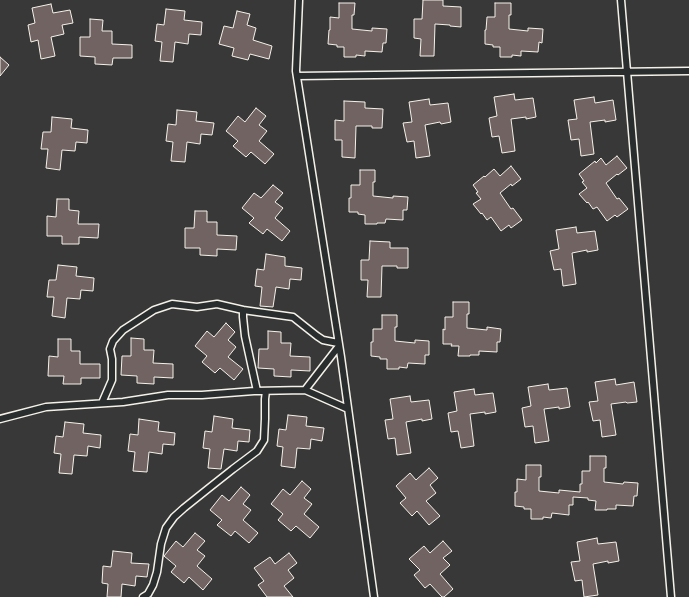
<!DOCTYPE html>
<style>
body{margin:0}
canvas{display:block;background:#383839}
</style>
<canvas width="689" height="597"></canvas>
<script>
const ctx = document.querySelector('canvas').getContext('2d');
ctx.lineJoin = 'round';
function fillPath(path, color) {
  ctx.fillStyle = color;
  ctx.fill(path, 'evenodd');
}
function toPath(rows) {
  const path = new Path2D();
  for (const r of rows) {
    path.moveTo(r[0], r[1]);
    for (let i = 2; i < r.length; i += 2) path.lineTo(r[i], r[i + 1]);
  }
  return path;
}
function trace(path, color, width, dash) {
  ctx.strokeStyle = color;
  ctx.lineWidth = width;
  ctx.lineCap = dash ? 'butt' : 'round';
  ctx.setLineDash(dash || []);
  ctx.stroke(path);
}
const building = toPath([
 [423,0,443,0,443,6,461,7,461,27,450,26,450,25,435,24,434,56,420,56,421,39,414,38,414,19,422,19,423,0],
 [339,3,355,3,354,15,352,15,352,29,372,31,372,28,387,29,386,43,383,43,382,52,365,51,365,56,356,55,356,57,344,57,344,47,337,47,337,45,328,44,329,30,330,30,330,17,339,18,339,3],
 [495,3,511,3,511,15,509,15,509,29,528,31,528,28,543,29,542,43,539,42,538,52,521,51,521,56,512,55,512,57,500,57,500,47,493,47,493,45,485,44,485,30,486,30,487,17,495,17,495,3],
 [51,4,53,13,70,10,73,23,62,25,64,34,51,37,55,56,41,59,38,40,31,42,28,25,35,23,32,8,51,4],
 [166,9,185,11,184,20,202,22,201,35,189,34,188,44,175,42,173,62,160,61,162,42,155,41,157,24,164,25,166,9],
 [237,11,250,14,247,25,256,28,253,40,272,46,269,59,250,54,248,60,232,56,234,48,219,44,224,26,233,28,237,11],
 [90,19,103,20,102,31,112,31,112,44,132,45,132,58,113,58,112,65,95,64,95,57,80,56,80,37,90,37,90,19],
 [0,57,9,65,0,76,0,57],
 [514,94,515,100,533,98,536,117,526,119,526,117,511,119,515,151,502,153,499,136,492,137,489,118,497,116,494,97,514,94],
 [594,97,595,103,613,100,616,120,605,122,605,120,590,122,594,154,581,156,579,139,571,140,568,120,577,119,574,100,594,97],
 [429,99,430,105,448,103,451,122,441,124,440,122,425,125,430,156,416,158,414,141,407,142,403,123,412,122,409,102,429,99],
 [344,101,365,102,365,108,383,109,382,128,372,128,372,126,356,126,355,158,342,157,342,140,335,140,335,120,344,121,344,101],
 [256,108,266,116,259,125,267,131,259,141,274,154,265,164,251,152,246,157,233,146,238,141,226,131,238,116,245,122,256,108],
 [177,110,197,112,196,121,214,123,212,135,201,134,200,144,187,142,185,162,171,161,173,142,166,141,168,124,176,125,177,110],
 [52,117,72,119,71,128,88,130,87,143,76,142,75,151,62,150,60,170,46,168,48,149,41,149,43,132,51,132,52,117],
 [617,156,627,168,618,175,617,174,606,183,617,199,619,198,628,209,617,217,615,215,607,221,597,207,593,209,588,202,587,203,579,194,587,188,582,182,584,181,579,174,595,161,596,163,601,158,606,165,617,156],
 [511,166,521,179,512,186,511,184,500,193,511,209,513,208,522,220,511,228,509,225,501,231,491,217,487,220,482,213,481,214,473,204,481,199,476,193,478,192,473,185,484,176,485,177,494,169,500,176,511,166],
 [360,170,375,170,375,182,373,182,373,196,393,198,393,196,408,197,407,210,403,210,403,220,386,219,385,223,377,223,377,224,365,224,365,215,358,214,358,212,349,212,349,198,351,198,351,185,360,185,360,170],
 [273,185,283,193,275,202,283,208,275,218,290,231,282,241,267,229,263,234,249,223,254,218,242,208,254,193,261,198,273,185],
 [57,199,69,199,69,210,79,211,78,224,99,224,98,238,79,237,79,244,62,244,62,236,47,236,47,216,56,217,57,199],
 [195,211,207,211,207,222,217,222,217,235,237,236,236,250,217,249,217,256,200,255,200,248,185,248,185,228,194,228,195,211],
 [576,227,577,233,595,231,598,250,587,252,587,250,572,253,576,284,563,286,561,269,554,270,550,251,559,249,556,230,576,227],
 [370,241,390,242,390,248,408,248,408,268,397,268,397,266,382,266,381,297,367,297,368,280,361,280,361,260,369,260,370,241],
 [266,254,285,257,285,266,302,268,301,280,290,279,289,289,276,287,273,307,260,306,262,287,255,286,257,269,264,270,266,254],
 [58,265,77,267,76,276,94,278,93,291,81,290,80,299,67,298,65,318,52,316,54,297,47,297,49,280,56,280,58,265],
 [453,302,469,302,469,314,467,314,467,328,487,330,487,327,501,329,500,342,497,342,497,352,479,351,479,355,470,355,470,356,458,356,459,346,451,346,452,344,443,344,443,329,445,330,445,317,453,317,453,302],
 [382,315,397,315,397,327,395,327,395,341,415,343,415,340,429,341,429,355,425,355,425,364,408,363,407,368,399,367,399,369,387,369,387,359,380,359,380,357,371,356,371,342,373,342,373,329,382,329,382,315],
 [226,323,235,332,228,340,236,347,228,357,243,369,234,380,220,368,215,373,202,362,207,356,195,346,207,331,214,337,226,323],
 [268,331,281,332,281,343,291,343,290,356,310,357,310,371,291,370,291,377,274,376,274,369,258,368,259,349,268,349,268,331],
 [131,338,144,339,144,350,154,350,153,363,173,364,173,378,154,377,154,384,137,383,137,376,121,375,122,356,131,356,131,338],
 [58,339,71,339,71,351,80,351,80,364,100,364,100,378,81,378,81,384,63,384,64,376,48,376,49,356,58,357,58,339],
 [615,379,616,385,634,382,637,402,627,403,626,402,611,404,616,435,602,437,600,420,593,421,589,402,598,401,595,382,615,379],
 [548,384,549,390,567,388,570,407,559,409,559,407,544,409,549,441,535,443,533,426,525,427,522,408,531,406,528,387,548,384],
 [474,389,475,395,493,393,496,412,485,414,485,412,470,414,474,446,461,448,458,431,451,432,448,413,457,411,454,392,474,389],
 [410,396,411,402,429,400,432,419,422,421,422,419,406,422,411,453,397,455,395,438,388,439,385,420,393,419,390,399,410,396],
 [288,415,307,417,306,426,324,428,322,441,311,439,310,449,297,448,295,468,281,466,283,447,277,446,279,429,286,430,288,415],
 [214,416,233,419,232,428,250,430,249,442,238,441,237,451,224,449,221,469,208,468,210,449,203,448,205,431,212,432,214,416],
 [139,419,159,422,158,431,175,433,174,445,163,444,162,454,149,452,147,472,133,471,135,452,128,451,130,434,138,435,139,419],
 [65,422,84,424,83,433,101,435,100,448,88,446,87,456,74,455,72,474,59,473,61,454,54,453,56,436,63,437,65,422],
 [590,456,606,456,606,468,604,468,604,482,623,484,624,482,638,483,637,496,634,496,633,506,616,505,616,509,607,509,607,510,595,510,596,501,588,500,588,498,573,497,573,505,569,505,569,515,552,513,551,518,543,517,543,519,531,519,531,509,524,509,524,507,515,506,515,492,517,492,517,479,526,480,526,465,541,465,541,477,539,477,539,491,559,493,559,490,580,492,580,484,582,484,582,471,590,471,590,456],
 [429,468,438,478,430,485,436,493,426,501,440,516,429,525,417,511,412,516,400,503,406,498,396,486,410,473,416,480,429,468],
 [302,481,311,489,304,498,312,504,304,514,319,527,310,538,296,526,291,531,278,520,283,514,271,504,283,489,290,495,302,481],
 [241,487,250,495,243,504,251,510,243,520,258,533,249,543,235,531,231,536,217,525,222,520,210,510,222,495,229,501,241,487],
 [195,533,205,541,197,550,205,556,197,566,212,579,203,590,189,577,184,583,171,572,176,566,164,556,176,541,183,547,195,533],
 [597,538,598,544,616,542,619,561,608,563,608,561,593,564,598,595,584,597,582,580,575,581,571,562,580,561,577,542,597,538],
 [443,541,452,551,443,558,450,565,440,574,453,589,444,597,442,597,430,584,425,588,414,575,420,570,409,559,424,546,430,553,443,541],
 [113,551,132,553,131,563,149,564,147,577,136,576,135,586,122,584,121,597,107,597,108,584,102,583,103,566,111,567,113,551],
 [289,553,297,563,288,570,294,578,284,586,293,597,267,597,258,585,264,581,254,568,270,557,275,564,289,553]
]);
fillPath(building, '#726363');
trace(building, '#f4f1e8', 1);
const minor = toPath([
 [299,0,296,71,341,357,374,597],
 [621,0,671,597],
 [297,76,689,71],
 [305,390,339,346],
 [257,391,245,336,243,317,243,310,293,317,317,336,323,340,338,343],
 [102,403,112,380,112,359,110,349,113,341,123,330,154,310,172,304,197,307,217,304,243,310],
 [0,419,46,407,123,402,168,395,202,395,254,391,305,390,348,409],
 [143,597,148,594,153,585,157,572,161,544,166,528,174,517,184,508,209,488,233,469,257,451,264,440,265,419,265,399,266,391]
]);
trace(minor, '#f4f1e8', 9);
trace(minor, '#2a2d2e', 6);
</script>
